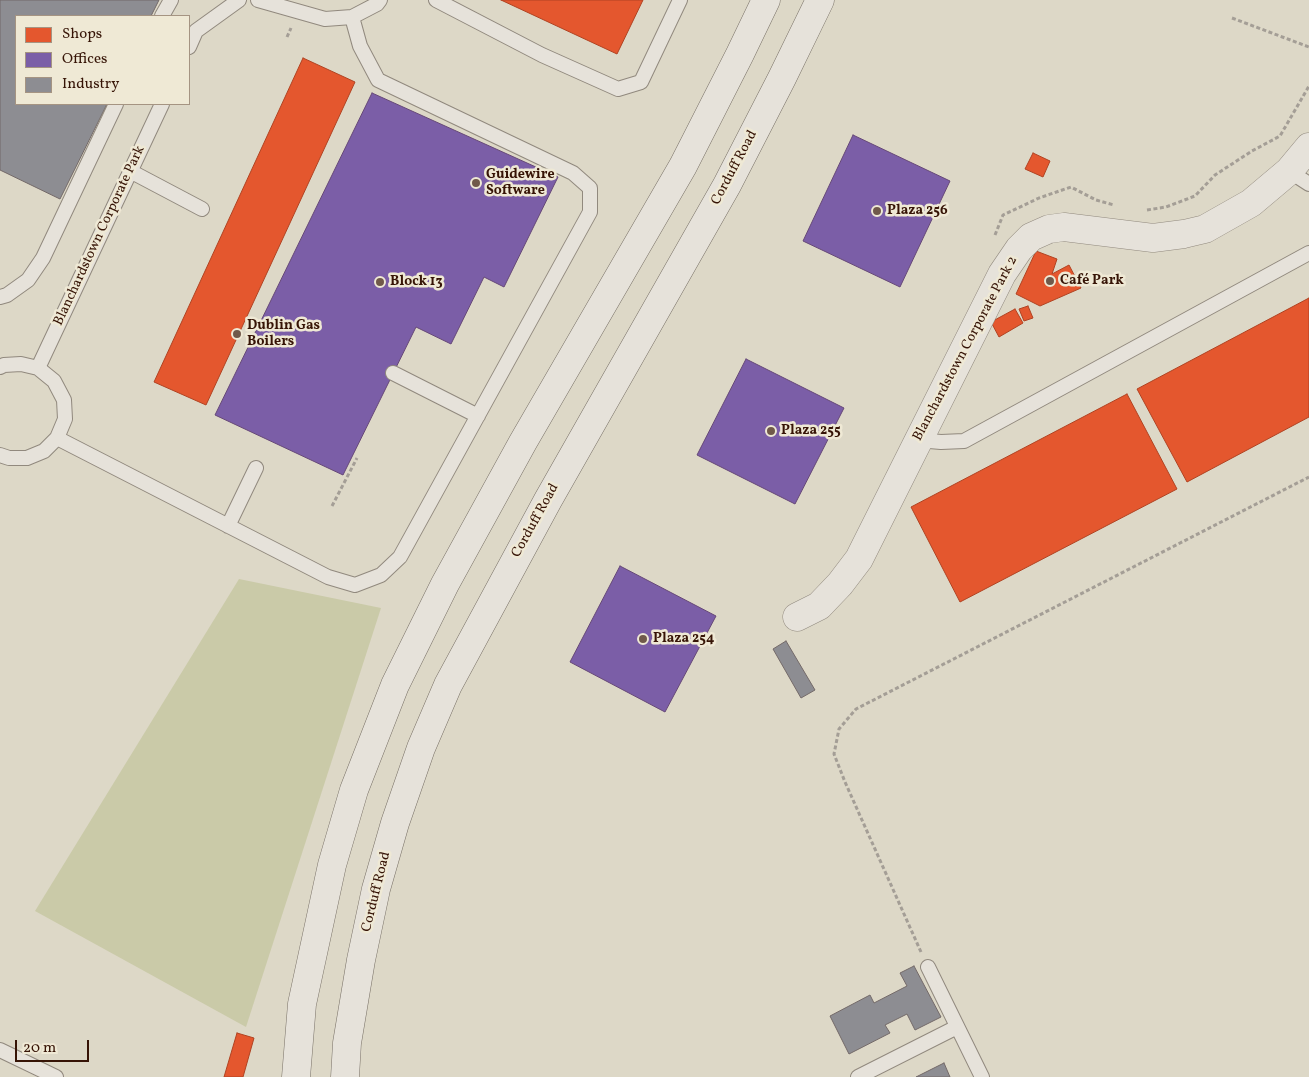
<!DOCTYPE html>
<meta charset="utf-8">
<style>
body{margin:0}
#map{position:relative;width:1309px;height:1077px;overflow:hidden;background:#ddd8c7;font-family:Vollkorn,serif}
canvas{display:block}
.legend{position:absolute;left:15px;top:15px;width:175px;height:90px;box-sizing:border-box;background:#efe9d5;border:1px solid #a59482;margin:0;padding:6px 9px;list-style:none;font-size:15px;color:#361406}
.legend li{display:flex;align-items:center;gap:10px;height:25px}
.legend b{width:25px;border:1px solid #a59482}
.scale{position:absolute;left:15px;top:1040px;width:74px;height:22px;box-sizing:border-box;border:2px solid #361406;border-top:0;padding-left:6px;font-size:15px;line-height:18px;white-space:nowrap;color:#361406;-webkit-text-stroke:4px #efe9d5;paint-order:stroke}
</style>
<div id="map">
<canvas width="1309" height="1077"></canvas>
<ul class="legend">
<li><b style="height:14px;background:#e4572e"></b>Shops</li>
<li><b style="height:14px;background:#7b5ea7"></b>Offices</li>
<li><b style="height:14px;background:#8d8d92"></b>Industry</li>
</ul>
<div class="scale">20 m</div>
</div>
<script>
const ctx = document.querySelector('canvas').getContext('2d');
ctx.lineJoin = 'round';
function fillPath(path, color) {
  ctx.fillStyle = color;
  ctx.fill(path, 'evenodd');
}
function toPath(rows) {
  const path = new Path2D();
  for (const r of rows) {
    path.moveTo(r[0], r[1]);
    for (let i = 2; i < r.length; i += 2) path.lineTo(r[i], r[i + 1]);
  }
  return path;
}
function trace(path, color, width, dash) {
  ctx.strokeStyle = color;
  ctx.lineWidth = width;
  ctx.lineCap = dash ? 'butt' : 'round';
  ctx.setLineDash(dash || []);
  ctx.stroke(path);
}
function label(font, color, halo, rows, align = 'center') {
  ctx.font = font + ' Vollkorn,serif';
  ctx.lineWidth = 5;
  ctx.setLineDash([]);
  ctx.textBaseline = 'middle';
  ctx.strokeStyle = halo;
  ctx.fillStyle = color;
  for (const [text, x, y, turn = 0] of rows) {
    ctx.save();
    ctx.translate(x, y);
    ctx.rotate((+turn || 0) * Math.PI / 180);
    ctx.textAlign = isNaN(turn) ? turn : align;
    if (halo) ctx.strokeText(text, 0, 0);
    ctx.fillText(text, 0, 0);
    ctx.restore();
  }
}
fillPath(toPath([
 [239,579,381,608,246,1027,35,911]
]), '#cacaa8');
const shops = toPath([
 [501,0,643,0,617,54,501,0],
 [303,58,355,82,206,405,154,382,303,58],
 [1033,153,1050,161,1043,177,1025,169,1033,153],
 [1036,251,1057,259,1052,274,1069,265,1081,288,1040,306,1016,294,1036,251],
 [1309,298,1309,417,1187,482,1137,389,1309,298],
 [1028,306,1033,318,1024,321,1019,309,1028,306],
 [1015,309,1023,323,999,337,991,322,1015,309],
 [1127,394,1177,489,960,602,911,507,1127,394],
 [237,1033,254,1038,243,1077,224,1077,237,1033]
]);
fillPath(shops, '#e4572e');
trace(shops, '#b04322', 1);
const offices = toPath([
 [372,93,558,177,504,287,484,277,451,344,416,327,343,475,215,415,372,93],
 [853,135,950,181,900,287,803,241,853,135],
 [746,359,844,408,795,504,697,455,746,359],
 [620,566,716,616,665,712,570,662,620,566]
]);
fillPath(offices, '#7b5ea7');
trace(offices, '#664877', 1);
const industry = toPath([
 [0,0,159,0,151,16,16,16,16,104,107,104,60,199,0,170,0,0],
 [786,641,815,690,801,698,773,649,786,641],
 [914,966,941,1017,915,1030,907,1014,885,1025,890,1033,849,1054,830,1016,870,995,874,1003,907,986,900,973,914,966],
 [944,1063,950,1077,916,1077,944,1063]
]);
fillPath(industry, '#8d8d92');
trace(industry, '#736968', 1);
const lane = toPath([
 [258,0,325,19,352,17,377,4,380,0],
 [436,0,542,55,618,89,641,82,680,0],
 [162,16,171,0],
 [189,47,196,31,239,0],
 [130,171,202,209],
 [1289,171,1309,184],
 [0,297,7,295,28,280,43,258,116,104],
 [0,367,4,365,21,364,38,368,54,381,64,400,65,419,57,438,44,451,27,458,9,458,0,455],
 [38,368,162,104],
 [393,373,478,416],
 [57,438,328,577,355,585,381,575,400,557,590,212,590,188,573,173,378,80,360,46,352,17],
 [918,440,941,442,964,441,1309,253],
 [228,526,256,468],
 [928,967,982,1077],
 [0,1050,56,1077],
 [858,1077,957,1027]
]);
const street = toPath([
 [797,617,819,606,840,584,859,559,1002,274,1019,249,1031,237,1049,229,1064,227,1153,238,1184,234,1205,229,1251,203,1289,171,1309,147]
]);
const secondary = toPath([
 [296,1077,302,1004,332,865,354,790,395,685,445,584,523,442,683,166,740,54,766,0],
 [345,1077,347,1043,361,960,376,889,395,823,421,748,448,685,548,500,727,185,782,78,820,0]
]);
trace(lane, '#91897e', 16);
trace(street, '#91897e', 29);
trace(secondary, '#787066', 29);
trace(toPath([
 [1232,18,1309,47],
 [287,37,291,28],
 [1147,210,1166,207,1195,196,1215,175,1252,151,1280,136,1309,86],
 [995,235,1003,215,1039,198,1071,187,1096,200,1114,205],
 [332,506,357,458],
 [921,952,845,782,834,754,839,729,856,709,1309,477]
]), '#a49e96', 3, [4, 2.5]);
trace(lane, '#e6e2da', 14);
trace(street, '#e6e2da', 28);
trace(secondary, '#e6e2da', 28);
for (const [x, y, r, color] of [
 [476,183,5,"#70594a"],
 [877,211,5,"#70594a"],
 [1050,281,5,"#70594a"],
 [380,282,5,"#70594a"],
 [237,334,5,"#70594a"],
 [771,431,5,"#70594a"],
 [643,639,5,"#70594a"]
]) {
  const dot = new Path2D();
  dot.arc(x, y, r, 0, 2 * Math.PI);
  ctx.fillStyle = color;
  ctx.fill(dot);
  trace(dot, '#efe9d5', 2);
}
label('14px', '#361406', '#efe9d5', [
 ["Corduff Road",735,168,-62],
 ["Blanchardstown Corporate Park",100,236,-65],
 ["Blanchardstown Corporate Park 2",966,349,-62],
 ["Corduff Road",536,521,-61],
 ["Corduff Road",377,892,-76]
]);
label('bold 14px', '#361406', '#efe9d5', [
 ["Guidewire",486,175],
 ["Software",486,191],
 ["Plaza 256",887,211],
 ["Café Park",1060,281],
 ["Block 13",390,282],
 ["Dublin Gas",247,326],
 ["Boilers",247,342],
 ["Plaza 255",781,431],
 ["Plaza 254",653,639]
], 'left');
</script>
